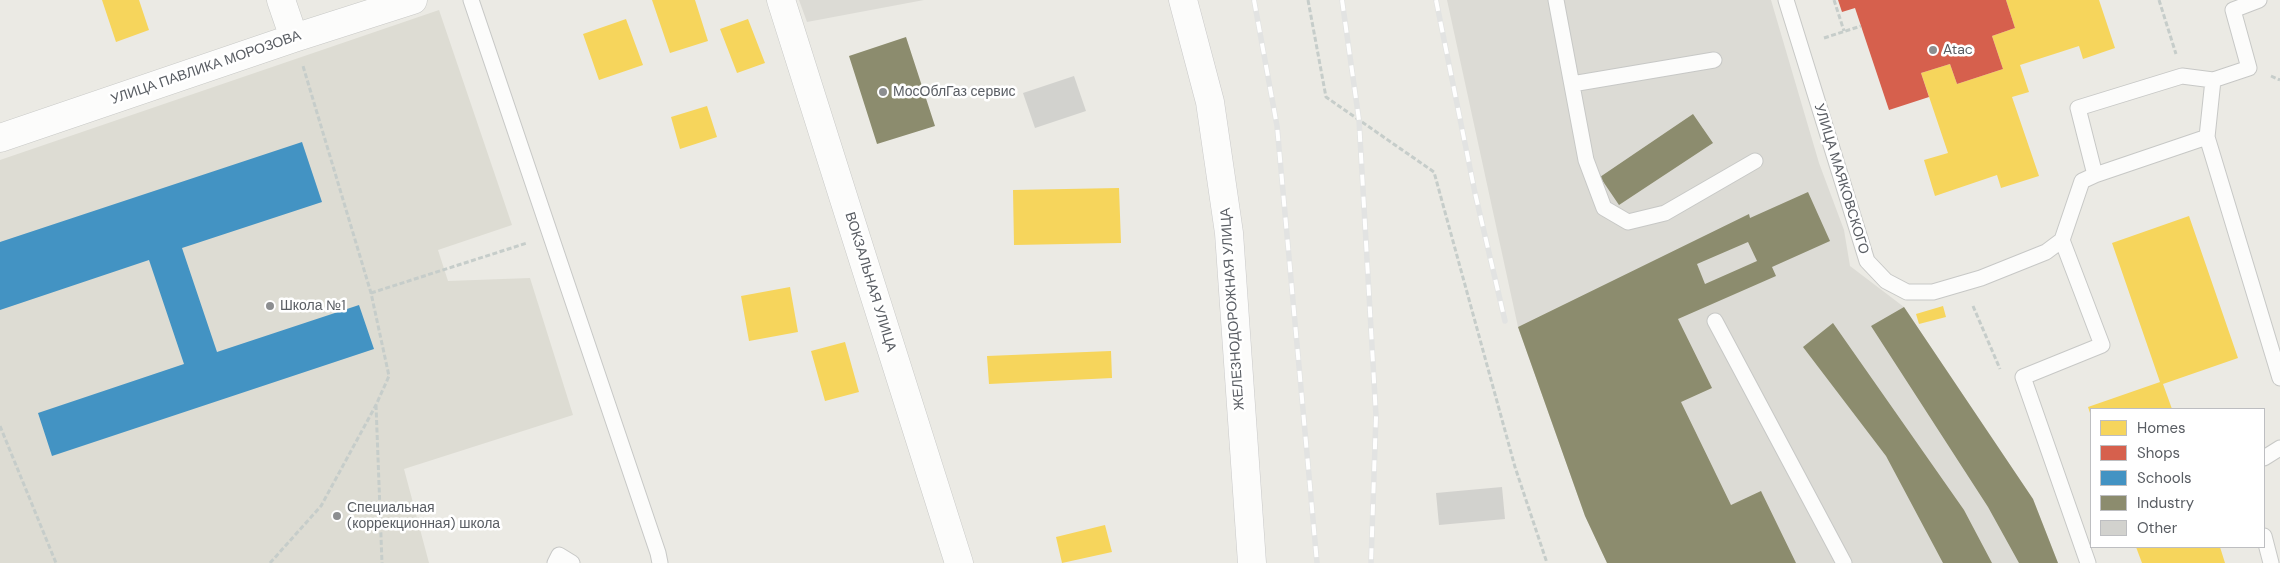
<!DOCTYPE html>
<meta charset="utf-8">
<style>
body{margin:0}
#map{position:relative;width:2280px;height:563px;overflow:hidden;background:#ebeae4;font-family:"DM Sans",sans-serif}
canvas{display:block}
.legend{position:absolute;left:2090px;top:408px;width:175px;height:140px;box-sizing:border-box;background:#fff;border:1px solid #bdbec1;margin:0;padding:6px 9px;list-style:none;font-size:15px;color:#595d63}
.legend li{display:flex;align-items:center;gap:10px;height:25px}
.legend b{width:25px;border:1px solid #bdbec1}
</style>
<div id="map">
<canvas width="2280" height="563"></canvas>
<ul class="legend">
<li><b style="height:14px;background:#f6d55c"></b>Homes</li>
<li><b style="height:14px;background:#d6604d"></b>Shops</li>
<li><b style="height:14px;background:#4393c3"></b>Schools</li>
<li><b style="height:14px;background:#8c8c6e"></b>Industry</li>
<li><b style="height:14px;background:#d2d2ce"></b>Other</li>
</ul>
</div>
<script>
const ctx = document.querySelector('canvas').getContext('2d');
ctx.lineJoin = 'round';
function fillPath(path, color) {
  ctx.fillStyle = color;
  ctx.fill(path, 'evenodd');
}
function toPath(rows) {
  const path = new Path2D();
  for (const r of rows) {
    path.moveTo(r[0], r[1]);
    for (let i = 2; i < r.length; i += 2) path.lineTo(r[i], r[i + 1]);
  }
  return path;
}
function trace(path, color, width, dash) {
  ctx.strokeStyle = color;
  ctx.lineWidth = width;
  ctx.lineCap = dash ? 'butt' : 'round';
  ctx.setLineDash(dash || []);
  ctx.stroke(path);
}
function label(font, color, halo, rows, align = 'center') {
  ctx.font = font + ' "DM Sans",sans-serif';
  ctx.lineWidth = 5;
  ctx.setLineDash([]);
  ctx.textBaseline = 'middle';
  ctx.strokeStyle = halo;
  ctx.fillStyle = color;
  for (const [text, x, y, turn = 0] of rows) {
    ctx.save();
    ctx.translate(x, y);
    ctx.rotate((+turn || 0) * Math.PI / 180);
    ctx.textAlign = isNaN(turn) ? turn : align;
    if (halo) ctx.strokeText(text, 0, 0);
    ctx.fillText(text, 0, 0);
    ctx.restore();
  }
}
fillPath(toPath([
 [799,0,924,0,807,22],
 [1447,0,1771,0,1819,163,1844,230,1850,266,1904,307,2033,499,2058,563,1607,563,1585,516,1518,327]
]), '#dcdbd5');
fillPath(toPath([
 [439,10,512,225,438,250,448,281,530,278,573,415,404,469,429,563,0,563,0,160]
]), '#dddcd3');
fillPath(toPath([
 [102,0,139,0,149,30,116,42],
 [652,0,695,0,708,41,670,53],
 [2006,0,2099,0,2115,48,2083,59,2079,46,2020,65,2029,92,2012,97,2039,176,2001,188,1997,175,1935,196,1924,160,1948,153,1921,73,1950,64,1957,84,2003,69,1992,36,2015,28],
 [626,19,643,65,599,80,583,34],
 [748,19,765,63,737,73,720,29],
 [707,106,717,137,680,149,671,117],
 [1119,188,1121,243,1014,245,1013,190],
 [2189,216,2238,358,2163,384,2172,409,2091,409,2091,416,2088,407,2160,382,2112,243],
 [790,287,798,332,749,341,741,296],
 [1943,306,1946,317,1919,324,1916,314],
 [845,342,859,392,825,401,811,351],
 [1111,351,1112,378,989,384,987,356],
 [1105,525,1112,552,1062,563,1056,537],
 [2136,547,2220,547,2225,563,2142,563]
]), '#f6d55c');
fillPath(toPath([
 [1838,0,2006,0,2015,28,1992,36,2003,69,1957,84,1950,64,1921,73,1929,97,1889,110,1855,8,1842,12]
]), '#d6604d');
fillPath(toPath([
 [302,142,322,202,182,248,217,352,359,305,374,349,52,456,38,413,184,364,149,260,0,310,0,242]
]), '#4393c3');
fillPath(toPath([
 [906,37,935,126,877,144,849,56],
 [1693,114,1713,143,1619,205,1600,177],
 [1808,192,1830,241,1772,267,1776,276,1678,319,1712,388,1681,402,1731,505,1761,491,1796,563,1607,563,1585,516,1518,327,1749,214,1750,218],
 [1748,242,1757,261,1705,284,1697,264],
 [1904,307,2033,499,2058,563,2019,563,1988,507,1871,326],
 [1833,323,1964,510,1992,563,1943,563,1886,456,1803,347]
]), '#8c8c6e');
fillPath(toPath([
 [1074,76,1086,111,1035,128,1023,93],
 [1502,487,1505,519,1439,525,1436,493]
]), '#d2d2ce');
const lane = toPath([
 [471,0,658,553,660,563],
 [1556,0,1586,160,1604,208,1628,222,1665,213,1755,161],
 [1786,0,1867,261,1886,281,1907,292,1933,292,1981,278,2046,252,2062,240,2102,345,2023,377,2088,563],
 [2259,0,2233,10,2249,68,2213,80,2207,137,2280,378],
 [1572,84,1714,60],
 [2095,175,2078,108,2182,76,2213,80],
 [2062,240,2082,181,2095,175,2207,137],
 [1715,321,1844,563],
 [2264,458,2280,448],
 [2264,536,2271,563],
 [555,563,559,555,572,563]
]);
const street = toPath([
 [281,0,294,38],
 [781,0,959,563],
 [0,138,294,38,413,0]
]);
const secondary = toPath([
 [1183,0,1210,102,1229,233,1252,563]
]);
trace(lane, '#c7c8c6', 17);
trace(street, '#c7c8c6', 29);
trace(secondary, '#c9c9c9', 29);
trace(toPath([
 [1308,0,1326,97,1434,172,1515,467,1547,563],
 [1834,0,1844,31],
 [2159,0,2176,54],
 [1824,38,1861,26],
 [2271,76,2280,80],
 [371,293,527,243],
 [1973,306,2000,369],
 [376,405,382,563],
 [0,426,56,563],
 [270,563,321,506,376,405,389,376,371,293,303,66]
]), '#c6cdca', 3, [5, 2.5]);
trace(lane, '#fcfcfb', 15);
trace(street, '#fcfcfb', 28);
trace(secondary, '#fcfcfb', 28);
const rail = toPath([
 [1254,0,1277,126,1317,563],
 [1342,0,1359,120,1376,416,1371,563],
 [1436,0,1475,193,1505,321]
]);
trace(rail, '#e2e3e2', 5.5);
trace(rail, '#fff', 4, [11]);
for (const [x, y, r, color] of [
 [1933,50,5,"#8c8e90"],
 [883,92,5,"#8c8e90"],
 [270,306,5,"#8c8e90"],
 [337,516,5,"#8c8e90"]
]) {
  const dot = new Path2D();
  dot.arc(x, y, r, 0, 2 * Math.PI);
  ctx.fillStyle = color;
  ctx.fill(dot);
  trace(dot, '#fff', 2);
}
label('14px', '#595d63', '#fff', [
 ["Atac",1943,50],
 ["МосОблГаз сервис",893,92],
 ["Школа №1",280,306],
 ["Специальная",347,508],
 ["(коррекционная) школа",347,524]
], 'left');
label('14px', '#595d63', '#fff', [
 ["УЛИЦА ПАВЛИКА МОРОЗОВА",206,68,-19],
 ["УЛИЦА МАЯКОВСКОГО",1841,179,73],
 ["ВОКЗАЛЬНАЯ УЛИЦА",870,282,73],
 ["ЖЕЛЕЗНОДОРОЖНАЯ УЛИЦА",1233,309,-94]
]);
</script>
